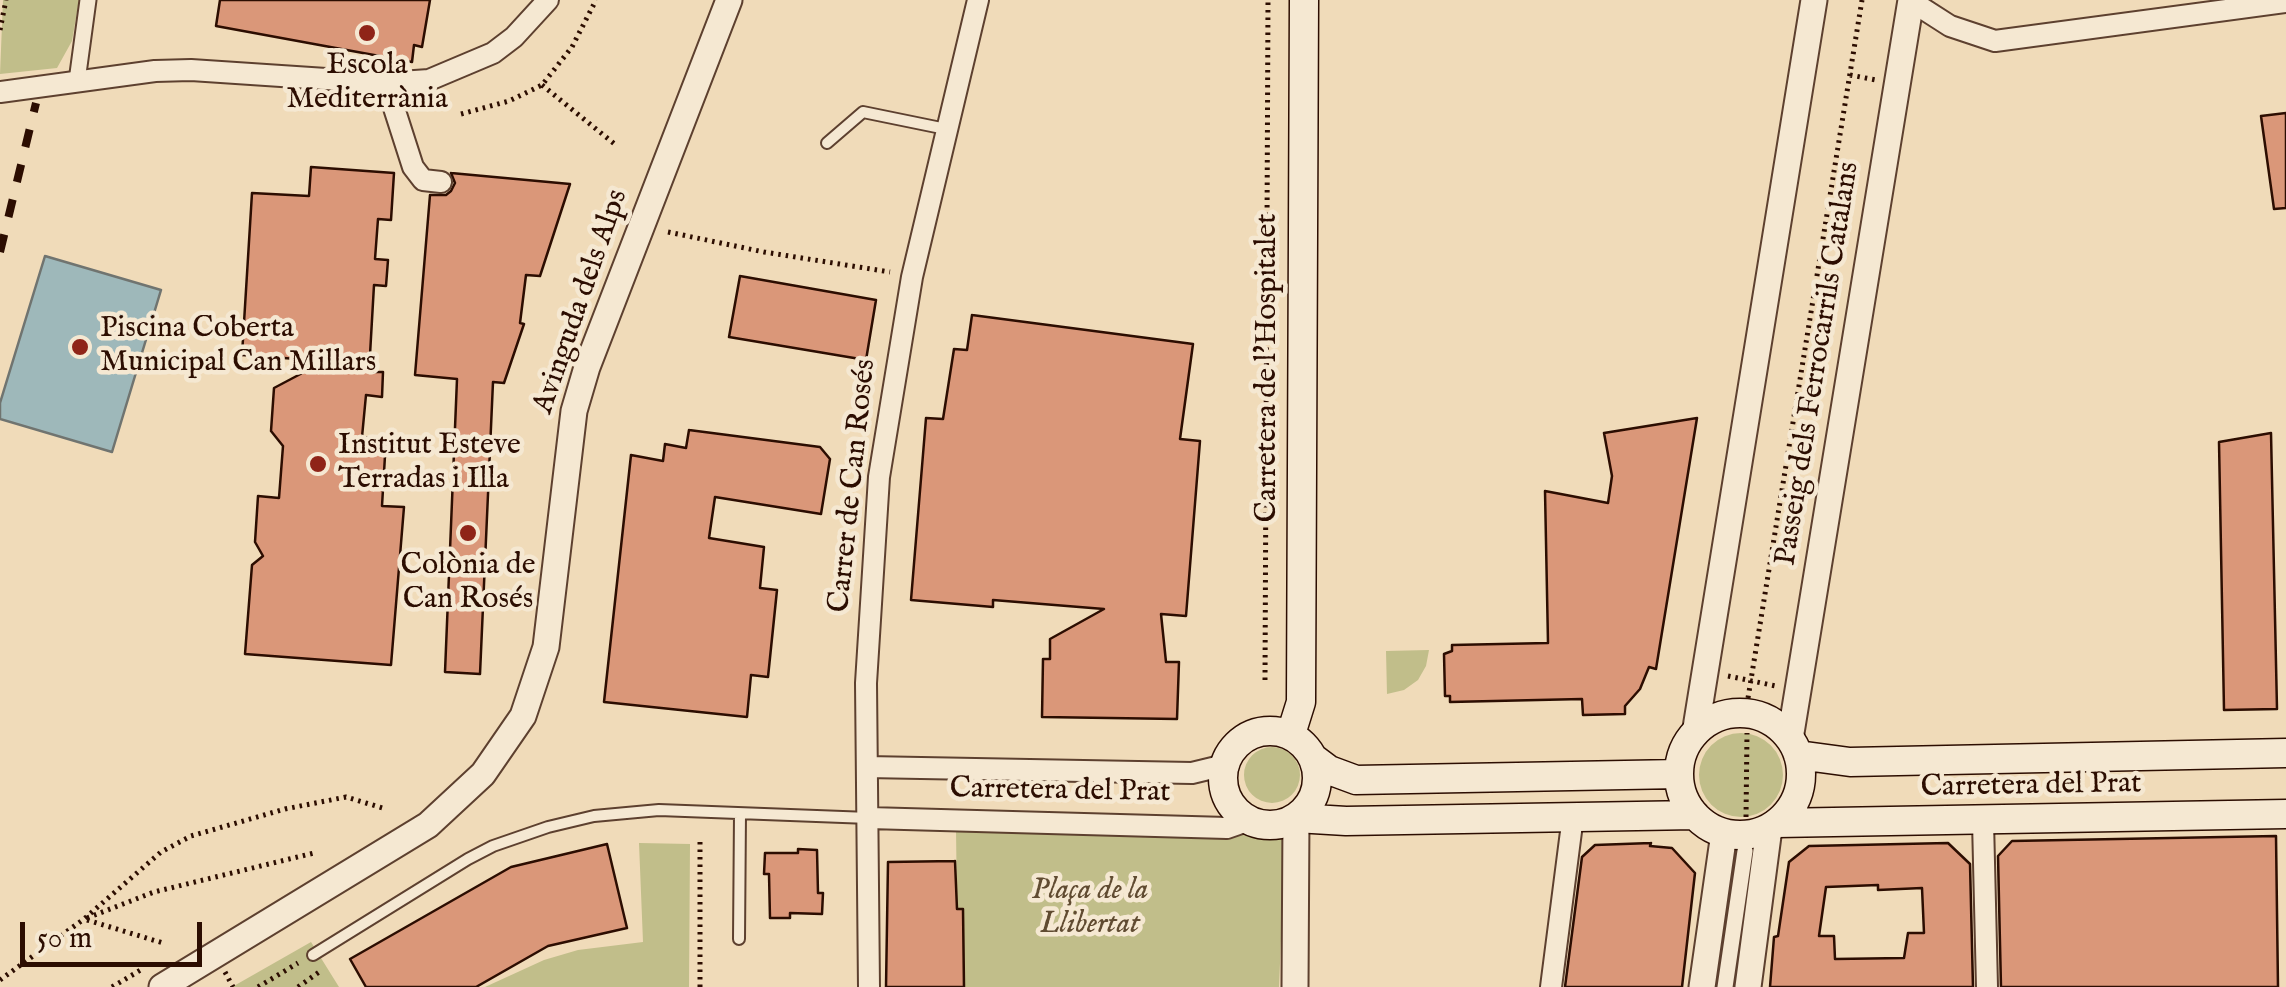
<!DOCTYPE html>
<meta charset="utf-8">
<style>
body{margin:0}
#map{position:relative;width:2286px;height:987px;overflow:hidden;background:#f0dbb9;font-family:"IM FELL English",serif}
canvas{display:block}
.scale{position:absolute;left:20px;top:922px;width:182px;height:45px;box-sizing:border-box;border:5px solid #2c0d01;border-top:0;padding-left:12px;font-size:30px;line-height:35px;white-space:nowrap;color:#2c0d01;-webkit-text-stroke:8px #f5e8d2;paint-order:stroke}
</style>
<div id="map">
<canvas width="2286" height="987"></canvas>
<div class="scale">50 m</div>
</div>
<script>
const ctx = document.querySelector('canvas').getContext('2d');
ctx.lineJoin = 'round';
function fillPath(path, color) {
  ctx.fillStyle = color;
  ctx.fill(path, 'evenodd');
}
function toPath(rows) {
  const path = new Path2D();
  for (const r of rows) {
    if (r.length === 3) {
      path.moveTo(r[0] + r[2], r[1]);
      path.arc(r[0], r[1], r[2], 0, 2 * Math.PI);
      continue;
    }
    path.moveTo(r[0], r[1]);
    for (let i = 2; i < r.length; i += 2) path.lineTo(r[i], r[i + 1]);
  }
  return path;
}
function trace(path, color, width, dash) {
  ctx.strokeStyle = color;
  ctx.lineWidth = width;
  ctx.lineCap = dash ? 'butt' : 'round';
  ctx.setLineDash(dash || []);
  ctx.stroke(path);
}
function label(font, color, halo, rows, align = 'center') {
  ctx.font = font + ' "IM FELL English",serif';
  ctx.lineWidth = 9;
  ctx.setLineDash([]);
  ctx.textBaseline = 'middle';
  ctx.strokeStyle = halo;
  ctx.fillStyle = color;
  for (const [text, x, y, turn = 0] of rows) {
    ctx.save();
    ctx.translate(x, y);
    ctx.rotate((+turn || 0) * Math.PI / 180);
    ctx.textAlign = isNaN(turn) ? turn : align;
    if (halo) ctx.strokeText(text, 0, 0);
    ctx.fillText(text, 0, 0);
    ctx.restore();
  }
}
fillPath(toPath([
 [3,0,79,0,72,41,57,68,0,74],
 [1429,650,1426,666,1418,680,1404,690,1387,694,1386,651],
 [1741,775,42],
 [1272,775,28],
 [956,829,1278,834,1285,843,1279,987,964,987,963,909,957,909],
 [639,843,690,844,689,987,485,987,544,960,578,950,643,942],
 [311,942,339,987,232,987]
]), '#c1be8a');
const water = toPath([
 [45,256,161,290,112,452,0,419,0,403,45,256]
]);
fillPath(water, '#9eb8ba');
trace(water, '#707470', 2.5);
const building = toPath([
 [220,0,430,0,422,47,414,45,412,62,216,26,220,0],
 [2286,113,2286,208,2274,209,2261,116,2286,113],
 [311,167,394,173,391,220,378,219,375,259,388,260,386,286,374,285,369,372,383,372,382,397,366,395,362,437,386,439,382,506,404,507,391,665,245,654,252,565,263,556,255,542,258,496,279,498,283,446,271,431,274,388,325,361,242,355,252,193,309,196,311,167],
 [451,173,570,184,540,276,526,275,520,323,524,324,504,383,493,382,480,674,445,672,457,379,415,375,430,195,446,195,451,191,455,183,451,173],
 [740,276,876,300,866,360,729,337,740,276],
 [972,315,1193,344,1180,439,1200,441,1186,616,1161,614,1166,662,1179,662,1177,719,1042,717,1043,659,1050,659,1050,639,1104,609,993,600,993,607,911,600,926,418,943,419,954,349,967,350,972,315],
 [1697,418,1656,669,1649,667,1640,689,1625,706,1625,714,1583,715,1582,699,1450,702,1450,696,1445,696,1444,654,1452,651,1452,645,1548,643,1545,491,1608,503,1612,476,1604,433,1697,418],
 [689,430,820,447,830,459,821,514,715,497,709,538,764,547,760,588,777,590,768,677,751,675,747,717,604,702,631,455,663,461,665,444,686,448,689,430],
 [2271,433,2277,709,2224,710,2219,442,2271,433],
 [2276,836,2278,987,2001,987,1998,856,2012,841,2276,836],
 [1651,843,1650,846,1672,848,1695,873,1682,987,1565,987,1582,857,1595,845,1651,843],
 [1948,843,1970,864,1973,987,1770,987,1774,937,1778,936,1789,862,1809,846,1948,843],
 [1878,885,1878,890,1922,888,1924,933,1908,933,1904,958,1835,959,1834,936,1819,936,1826,887,1878,885],
 [607,844,627,928,548,946,476,987,366,987,350,959,511,867,607,844],
 [798,849,817,850,818,893,823,893,822,914,790,913,790,918,770,918,769,874,764,874,765,853,798,853,798,849],
 [955,861,957,909,963,909,964,987,886,987,888,862,955,861]
]);
fillPath(building, '#da9779');
trace(building, '#2c0d01', 2.5);
const service = toPath([
 [827,143,863,112,946,129],
 [739,939,740,814],
 [313,955,468,859,493,846,548,827,594,816,659,810,869,818]
]);
const pedestrian = toPath([
 [77,81,88,0],
 [1725,987,1745,851]
]);
const minor = toPath([
 [1911,1,1950,26,1995,41,2286,2],
 [386,83,413,167,423,180,441,182],
 [0,92,155,71,191,70,386,83,429,80,493,53,514,37,548,0],
 [867,767,1192,773,1225,765],
 [869,818,1227,828,1250,820],
 [1983,821,1987,987],
 [869,987,866,683,879,477,912,277,978,0],
 [1551,987,1573,816]
]);
const tertiary = toPath([
 [1695,734,1814,0],
 [1790,739,1911,0],
 [162,987,428,825,483,774,523,716,546,647,574,411,587,367,729,0],
 [1295,987,1296,818],
 [1702,987,1724,833],
 [1748,987,1769,828]
]);
const secondary = toPath([
 [1740,774,61],
 [1270,778,47],
 [1291,734,1301,702,1304,0],
 [1798,755,1850,762,2286,753],
 [1313,758,1329,770,1356,780,1679,774],
 [1296,818,1346,821,1695,815],
 [1777,823,2286,814]
]);
trace(service, '#5d402f', 14);
trace(pedestrian, '#5d402f', 19);
trace(minor, '#5d402f', 24);
trace(tertiary, '#5d402f', 29);
trace(secondary, '#2c0d01', 31);
trace(toPath([
 [0,30,6,0],
 [1850,75,1876,80],
 [542,85,617,146],
 [461,114,509,101,542,85,572,47,596,0],
 [668,232,764,252,890,272],
 [1728,676,1776,686],
 [1265,680,1268,0],
 [1748,698,1862,0],
 [1746,817,1747,733],
 [87,918,154,892,314,853],
 [87,920,163,943],
 [225,972,233,987],
 [0,980,84,919,161,852,191,836,285,809,346,797,386,809],
 [112,987,144,968],
 [258,987,298,963],
 [298,987,322,970],
 [700,987,700,837]
]), '#2c0d01', 5, [2.5, 5]);
trace(service, '#f5e8d2', 10);
trace(pedestrian, '#f5e8d2', 15);
trace(minor, '#f5e8d2', 20);
trace(tertiary, '#f5e8d2', 25);
trace(secondary, '#f5e8d2', 28);
trace(toPath([
 [0,252,36,103]
]), '#2c0d01', 8, [18, 18]);
for (const [x, y, r, color] of [
 [367,33,10,"#8f2418"],
 [80,347,10,"#8f2418"],
 [318,464,10,"#8f2418"],
 [468,533,10,"#8f2418"]
]) {
  const dot = new Path2D();
  dot.arc(x, y, r, 0, 2 * Math.PI);
  ctx.fillStyle = color;
  ctx.fill(dot);
  trace(dot, '#f5e8d2', 4);
}
label('30px', '#2c0d01', '#f5e8d2', [
 ["Escola",367,67],
 ["Mediterrània",367,101],
 ["Piscina Coberta",100,330,"left"],
 ["Municipal Can Millars",100,364,"left"],
 ["Institut Esteve",338,447,"left"],
 ["Terradas i Illa",338,481,"left"],
 ["Colònia de",468,567],
 ["Can Rosés",468,601]
]);
label('30px', '#2c0d01', '#f5e8d2', [
 ["Avinguda dels Alps",582,302,-71],
 ["Passeig dels Ferrocarrils Catalans",1819,364,-81],
 ["Carretera de l'Hospitalet",1269,368,-90],
 ["Carrer de Can Rosés",854,486,-84],
 ["Carretera del Prat",2031,787,-1],
 ["Carretera del Prat",1060,792,1]
]);
label('italic 30px', '#604b31', '#f5e8d2', [
 ["Plaça de la",1090,892],
 ["Llibertat",1090,926]
]);
</script>
